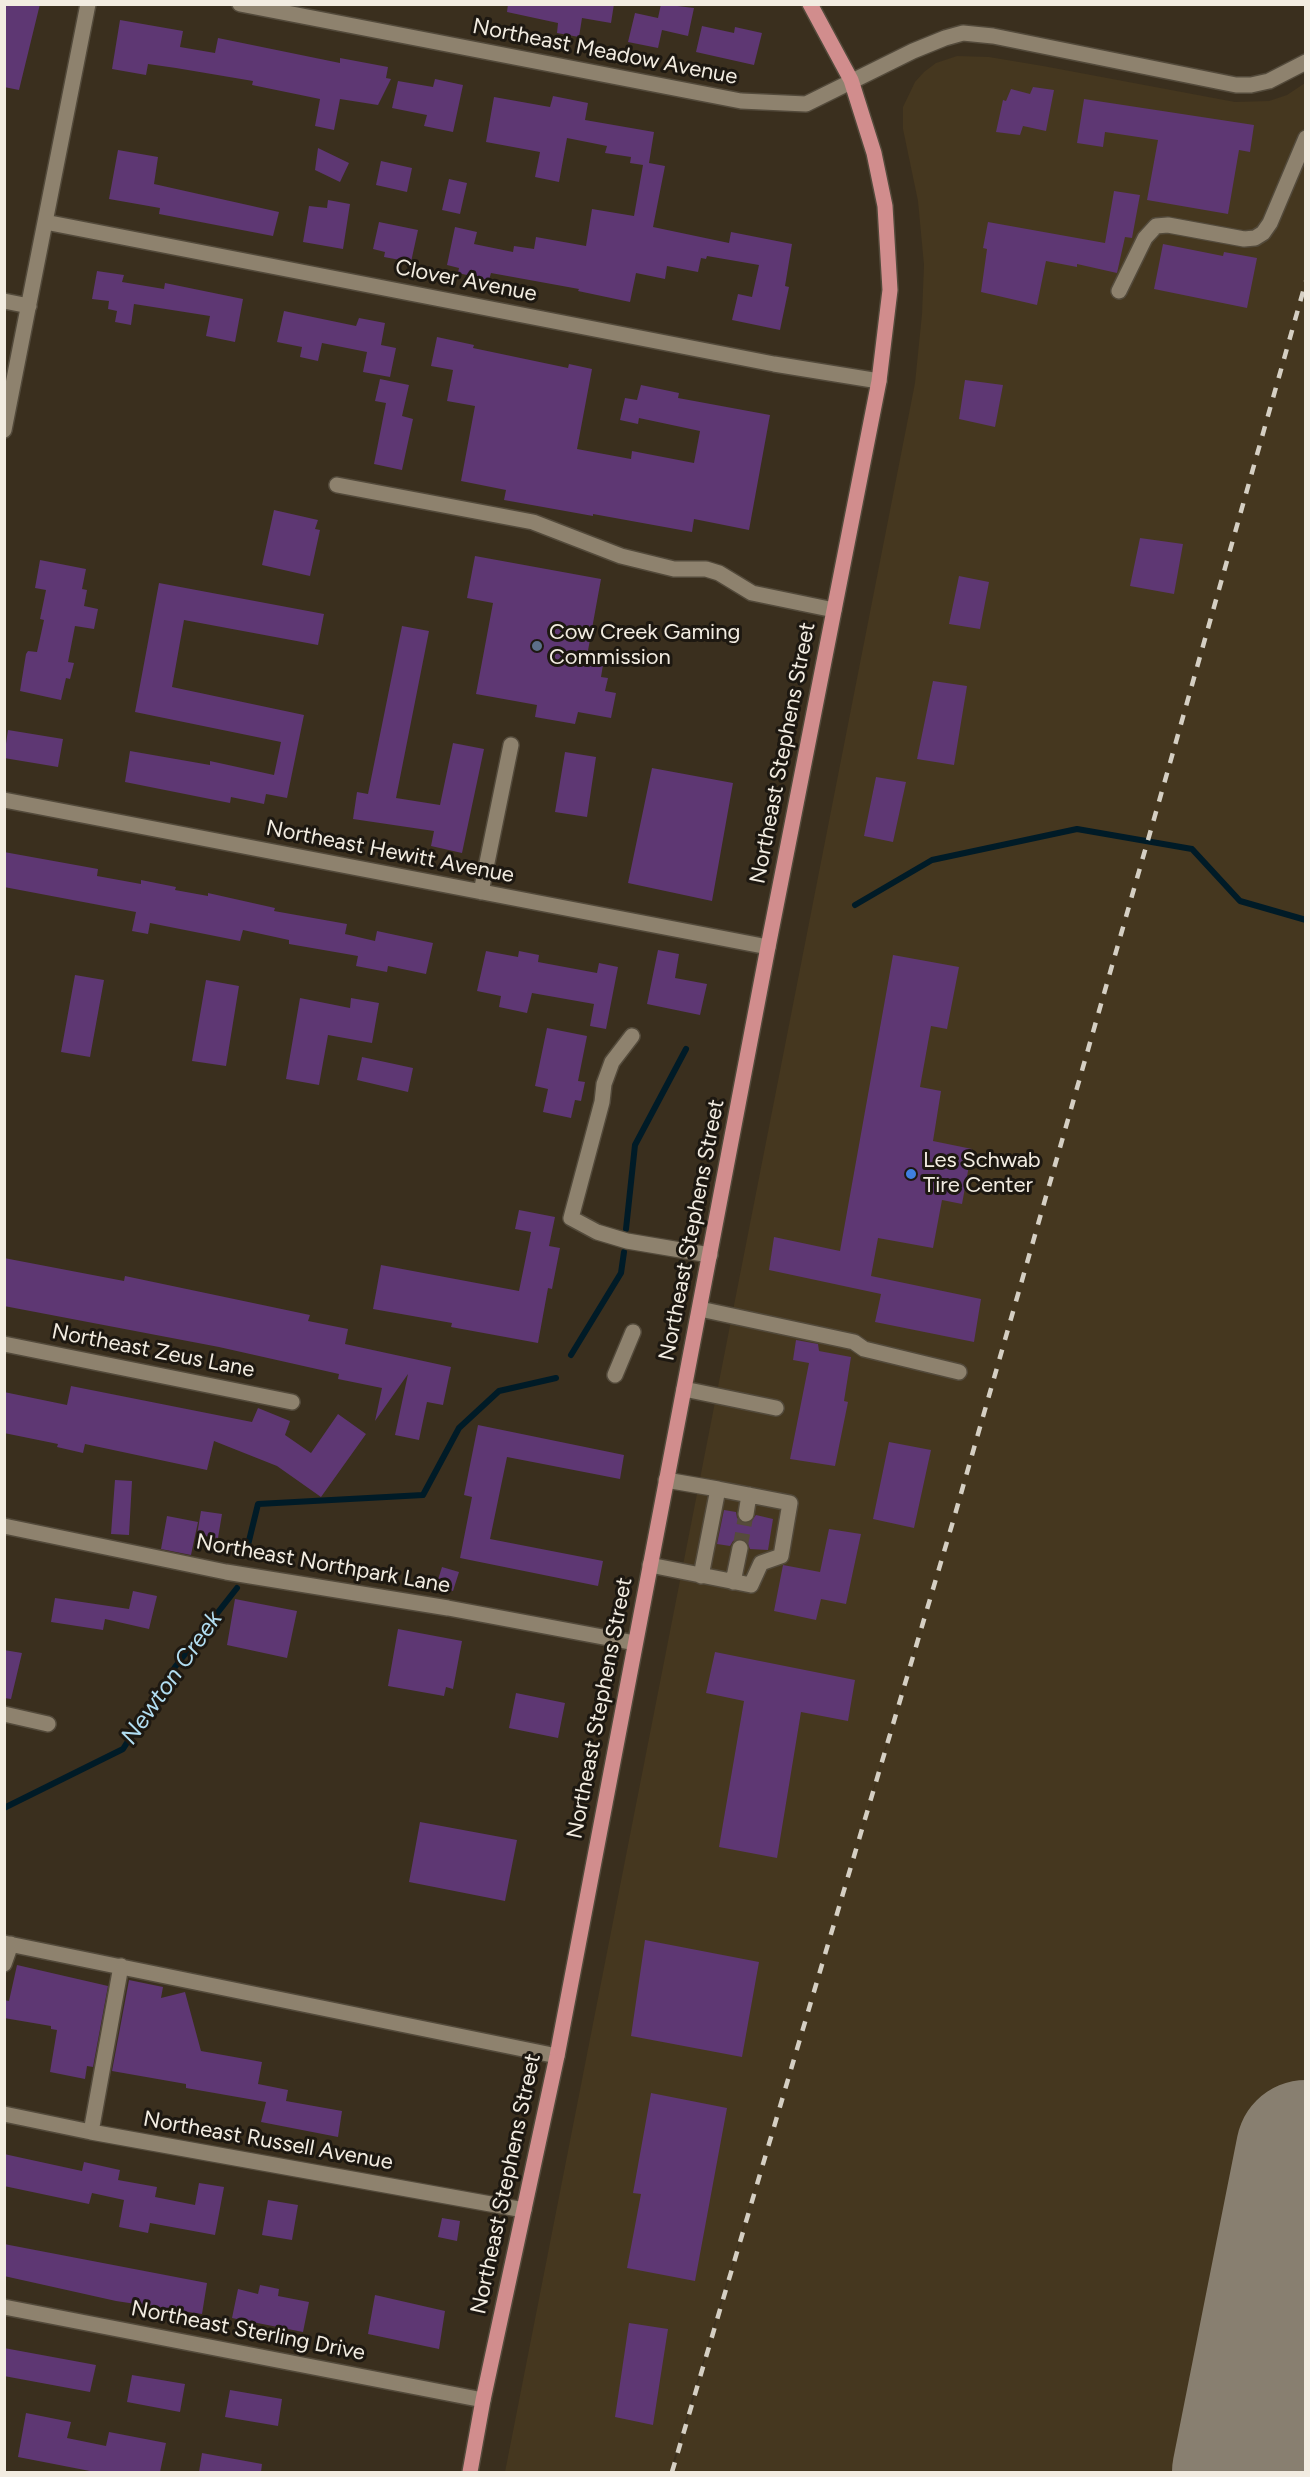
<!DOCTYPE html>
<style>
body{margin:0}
#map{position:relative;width:1310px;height:2477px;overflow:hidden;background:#3a2f1e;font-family:Figtree,sans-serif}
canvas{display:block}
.frame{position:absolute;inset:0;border:6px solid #f2ece1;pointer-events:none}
</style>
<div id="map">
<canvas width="1310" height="2477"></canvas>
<div class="frame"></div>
</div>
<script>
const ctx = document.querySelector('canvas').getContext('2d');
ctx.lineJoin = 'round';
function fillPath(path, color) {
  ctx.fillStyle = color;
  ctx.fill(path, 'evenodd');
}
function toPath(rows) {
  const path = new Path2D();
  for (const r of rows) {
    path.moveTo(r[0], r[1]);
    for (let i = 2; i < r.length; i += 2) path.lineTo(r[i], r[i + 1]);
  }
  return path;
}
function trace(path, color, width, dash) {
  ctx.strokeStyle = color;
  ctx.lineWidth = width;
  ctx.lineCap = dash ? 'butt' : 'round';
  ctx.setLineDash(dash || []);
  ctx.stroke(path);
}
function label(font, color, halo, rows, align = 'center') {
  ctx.font = font + ' Figtree,sans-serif';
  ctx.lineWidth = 6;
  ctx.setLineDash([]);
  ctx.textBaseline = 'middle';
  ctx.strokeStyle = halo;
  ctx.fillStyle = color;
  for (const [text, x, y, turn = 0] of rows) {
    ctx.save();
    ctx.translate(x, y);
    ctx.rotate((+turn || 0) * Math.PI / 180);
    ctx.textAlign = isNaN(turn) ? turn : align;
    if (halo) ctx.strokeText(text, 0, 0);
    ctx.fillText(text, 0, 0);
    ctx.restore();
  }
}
fillPath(toPath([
 [957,56,989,57,1043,66,1235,102,1269,101,1287,95,1305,83,1305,2472,672,2472,770,2137,670,2472,505,2472,915,383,922,314,924,265,918,201,903,129,903,107,915,82,924,72,936,63],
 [927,1609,837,1914,907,1674]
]), '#45371f');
trace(toPath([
 [855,905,932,860,1077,829,1192,849,1240,901,1306,920],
 [626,1229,635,1145,686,1049],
 [571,1355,621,1273,624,1252],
 [246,1553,258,1504,423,1495,459,1428,499,1391,556,1378],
 [4,1808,123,1749,175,1667,237,1588]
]), '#001b27', 6);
trace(toPath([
 [1242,2472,1306,2150]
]), '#887f70', 140);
fillPath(toPath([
 [4,4,40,4,19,90,4,87],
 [508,4,614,4,611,23,582,18,579,37,557,33,558,23,507,12],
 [661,4,694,8,688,36,662,30,658,48,628,42,635,13,658,18],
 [120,20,183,31,180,47,215,53,218,38,340,63,340,58,388,67,386,78,391,79,378,105,340,99,334,130,315,126,320,99,252,85,253,81,176,68,148,64,146,75,112,69],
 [702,26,734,33,735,27,762,33,754,65,696,52],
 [435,79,463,85,453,132,424,126,427,115,392,108,398,81,433,87],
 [1033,87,1054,90,1046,131,1023,126,1020,135,996,132,1003,100,1006,101,1011,89,1030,94],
 [553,96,588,103,585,120,654,132,649,163,665,166,653,227,729,243,731,232,792,244,785,286,789,287,780,330,732,320,738,294,752,297,759,265,707,256,706,259,701,258,698,272,667,266,665,279,636,273,630,302,578,291,579,289,491,273,489,280,458,273,459,268,447,265,455,227,477,232,474,244,513,252,514,246,534,249,536,237,586,246,592,209,634,216,643,165,630,163,631,157,605,153,607,146,567,138,559,182,535,177,540,152,486,142,494,97,550,107],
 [1084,99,1254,125,1250,152,1239,150,1228,214,1147,200,1158,140,1105,132,1103,147,1077,143],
 [318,148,349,163,340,182,315,170],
 [118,150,158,157,154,184,279,212,273,236,159,214,160,208,109,199],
 [381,161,412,168,407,192,376,185],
 [449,179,467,183,460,214,442,210],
 [1114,191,1140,195,1132,238,1125,237,1117,273,1077,264,1077,267,1046,261,1037,305,981,292,987,249,983,248,988,222,1105,243],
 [328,200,350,204,343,249,303,242,309,206,327,208],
 [379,222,418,230,411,262,384,257,385,252,373,249],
 [1163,244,1223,256,1224,252,1257,258,1247,308,1154,289],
 [97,271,124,275,122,282,164,289,165,283,243,299,235,342,206,336,210,316,134,304,131,325,115,322,117,311,108,309,109,301,92,299],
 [284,311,356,326,359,318,385,323,381,345,396,348,390,377,363,372,367,352,322,343,318,361,300,357,302,347,277,342],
 [437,337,474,345,473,348,568,368,569,364,592,369,577,449,631,459,632,451,694,463,700,431,639,418,638,424,620,420,625,398,637,400,641,385,679,393,678,398,770,415,749,530,694,519,692,532,593,514,593,516,504,500,506,490,461,481,475,406,447,401,453,370,431,366],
 [380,379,409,385,402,416,413,419,402,470,374,464,386,403,375,401],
 [965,380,1003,385,995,427,959,419],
 [274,510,318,520,315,529,320,530,310,576,262,565],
 [1140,538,1183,544,1174,594,1130,586],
 [475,556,601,579,587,656,604,659,601,677,608,678,605,691,616,693,611,718,578,712,575,724,535,717,537,705,476,694,493,603,467,598],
 [40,560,86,569,82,589,87,590,84,606,98,609,94,629,75,626,68,662,74,663,70,679,66,678,61,700,20,691,26,654,28,651,37,652,44,620,40,619,46,590,35,588],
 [959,576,989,582,980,629,949,624],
 [159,583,324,614,318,645,184,620,172,687,304,715,287,798,266,794,264,804,231,797,230,803,125,782,130,751,210,765,210,761,274,775,281,742,135,712],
 [402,626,429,631,396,798,440,805,453,743,484,749,462,853,431,846,434,831,353,819,357,792,368,794],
 [933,681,967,686,954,765,917,759],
 [8,730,63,739,58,767,4,758],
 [565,752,596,757,587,817,555,812],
 [652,768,733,783,712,901,628,883],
 [876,777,906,782,893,842,864,836],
 [4,852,98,869,97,876,141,884,141,880,176,887,175,890,208,896,208,893,275,908,274,911,347,924,345,934,375,941,377,931,433,943,426,974,388,966,387,972,356,966,358,956,289,944,289,940,243,930,240,941,150,923,148,934,132,931,136,912,4,887],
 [658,950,679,954,675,978,707,984,700,1015,647,1004],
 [486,951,518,957,519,951,539,955,538,962,597,973,599,963,618,967,606,1029,590,1026,594,1004,532,993,527,1013,499,1007,501,996,477,991],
 [893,955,959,967,947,1029,931,1026,920,1087,941,1091,933,1141,972,1149,962,1204,942,1200,933,1248,878,1238,871,1276,981,1299,974,1342,875,1322,881,1294,769,1270,774,1237,840,1251],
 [75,975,104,980,90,1057,61,1052],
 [206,980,239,986,226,1066,192,1061],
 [300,998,350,1008,351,998,379,1003,372,1043,328,1035,319,1085,286,1079],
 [547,1028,587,1036,578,1081,585,1082,581,1101,575,1100,571,1118,543,1112,548,1089,535,1086],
 [362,1057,413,1068,408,1092,357,1080],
 [519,1210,555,1217,549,1246,560,1248,552,1289,548,1288,538,1343,451,1327,452,1323,373,1309,381,1265,519,1291,531,1232,515,1229],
 [4,1258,124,1281,125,1276,310,1315,308,1321,348,1329,345,1344,451,1367,443,1405,427,1402,419,1440,395,1435,408,1374,375,1421,382,1388,338,1379,339,1374,219,1347,4,1306],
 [796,1340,818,1344,819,1351,851,1357,844,1401,848,1402,835,1466,790,1459,809,1363,793,1360],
 [71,1386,252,1422,258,1408,290,1421,285,1435,311,1453,338,1414,366,1434,321,1497,277,1466,214,1441,207,1470,85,1444,83,1453,57,1447,58,1444,4,1433,4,1392,67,1405],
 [478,1425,624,1455,620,1479,507,1457,490,1539,603,1561,598,1586,460,1558,472,1497,464,1495],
 [889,1442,931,1450,914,1528,873,1519],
 [115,1480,132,1481,129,1535,111,1534],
 [724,1510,736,1512,737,1518,744,1523,750,1523,756,1515,773,1519,768,1550,750,1549,747,1541,741,1538,733,1541,730,1546,717,1544],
 [201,1511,222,1514,218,1538,197,1535],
 [167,1516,198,1522,191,1555,161,1549],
 [829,1529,861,1534,846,1604,821,1599,816,1620,774,1611,783,1565,820,1572],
 [442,1567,459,1572,453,1591,436,1586],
 [133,1591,157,1596,149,1629,105,1619,103,1630,51,1622,55,1598,129,1609],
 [235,1599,297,1611,287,1658,227,1645],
 [398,1629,462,1641,453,1689,446,1687,444,1696,388,1686],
 [4,1650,22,1653,11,1699,4,1698],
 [715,1652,855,1680,848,1721,801,1712,777,1858,719,1847,744,1701,706,1693],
 [516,1693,565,1703,558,1738,509,1728],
 [420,1822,517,1840,505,1901,409,1882],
 [645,1940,759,1962,742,2057,631,2036],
 [17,1965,108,1986,93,2067,87,2066,85,2079,50,2072,57,2030,51,2029,51,2026,4,2018,4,2000,9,2001],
 [129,1980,163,1987,161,1998,185,1992,201,2051,262,2062,258,2084,288,2090,286,2101,342,2111,338,2137,261,2122,266,2102,186,2088,186,2084,112,2071],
 [651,2093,727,2108,695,2281,627,2268,641,2194,633,2193],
 [4,2154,82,2171,84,2162,120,2170,118,2180,157,2187,155,2197,195,2205,199,2183,224,2187,215,2235,150,2223,148,2233,119,2227,124,2200,92,2193,89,2204,4,2186],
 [268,2200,298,2205,292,2240,262,2235],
 [442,2218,460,2221,457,2241,438,2237],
 [4,2244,207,2283,202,2314,116,2301,4,2276],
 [260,2285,279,2289,278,2296,309,2302,303,2332,232,2318,238,2289,258,2294],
 [375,2295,445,2311,439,2349,368,2334],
 [629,2323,668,2329,653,2425,615,2417],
 [4,2348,96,2365,90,2392,4,2376],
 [132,2375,185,2384,180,2412,127,2402],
 [230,2390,282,2399,278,2426,225,2417],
 [26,2413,71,2422,67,2438,106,2446,109,2432,166,2443,160,2472,95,2472,18,2457],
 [202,2453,262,2464,261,2472,199,2472]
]), '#5e3773');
trace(toPath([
 [740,1548,746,1514]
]), '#564b3b', 15, [15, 8]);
const minor = toPath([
 [240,4,741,101,806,104,913,51,945,38,963,33,993,36,1236,85,1251,85,1269,81,1306,62],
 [45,222,774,364,879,381],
 [1119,291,1145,238,1156,226,1168,225,1244,239,1255,238,1263,233,1270,223,1306,138],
 [4,301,29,306],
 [4,430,88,4],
 [337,485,533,522,621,556,674,569,706,569,719,573,752,593,834,610],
 [4,800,768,947],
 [481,892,511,745],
 [632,1036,612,1062,604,1084,602,1102,571,1218,597,1232,627,1241,710,1255],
 [700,1309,854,1342,864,1349,959,1372],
 [4,1344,292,1402],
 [615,1375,633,1332],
 [684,1389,776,1408],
 [666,1480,718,1489,701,1576],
 [746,1514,749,1495],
 [4,1526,226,1572,448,1608,635,1643],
 [650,1565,751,1585,761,1563,781,1556,790,1503,718,1489],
 [733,1582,740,1548],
 [4,1714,48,1724],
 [4,1943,557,2056],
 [4,1964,11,1944],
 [4,2114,91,2132,524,2210],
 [91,2132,121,1966],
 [4,2307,483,2400]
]);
const major = toPath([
 [470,2472,483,2400,557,2056,768,947,879,381,890,290,885,206,874,153,851,80,810,4]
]);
trace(minor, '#534a3b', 18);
trace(major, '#534a3b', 18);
trace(minor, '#8e826e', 15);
trace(major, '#d18d8d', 15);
trace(toPath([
 [672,2472,954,1518,1170,763,1306,281]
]), '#d5cfc3', 4.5, [10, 10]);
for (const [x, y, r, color] of [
 [537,646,6,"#5c6f8a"],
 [911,1174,6,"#3f7fe0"]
]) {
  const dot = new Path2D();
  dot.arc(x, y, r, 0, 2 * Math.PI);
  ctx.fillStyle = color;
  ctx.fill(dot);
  trace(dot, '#1d1811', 2);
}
label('22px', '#f2ece1', '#1d1811', [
 ["Northeast Meadow Avenue",605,52,11],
 ["Clover Avenue",466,281,11],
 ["Northeast Stephens Street",783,753,-79],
 ["Northeast Hewitt Avenue",390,852,11],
 ["Northeast Stephens Street",692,1230,-79],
 ["Northeast Zeus Lane",153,1351,11],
 ["Northeast Northpark Lane",323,1564,10],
 ["Northeast Stephens Street",600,1708,-79],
 ["Northeast Russell Avenue",268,2141,10],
 ["Northeast Stephens Street",506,2184,-78],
 ["Northeast Sterling Drive",248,2331,11]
]);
label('22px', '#f2ece1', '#1d1811', [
 ["Cow Creek Gaming",549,633],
 ["Commission",549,658],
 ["Les Schwab",923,1161],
 ["Tire Center",923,1186]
], 'left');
label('italic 24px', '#b1ddf1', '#1d1811', [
 ["Newton Creek",172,1678,-55]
]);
</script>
